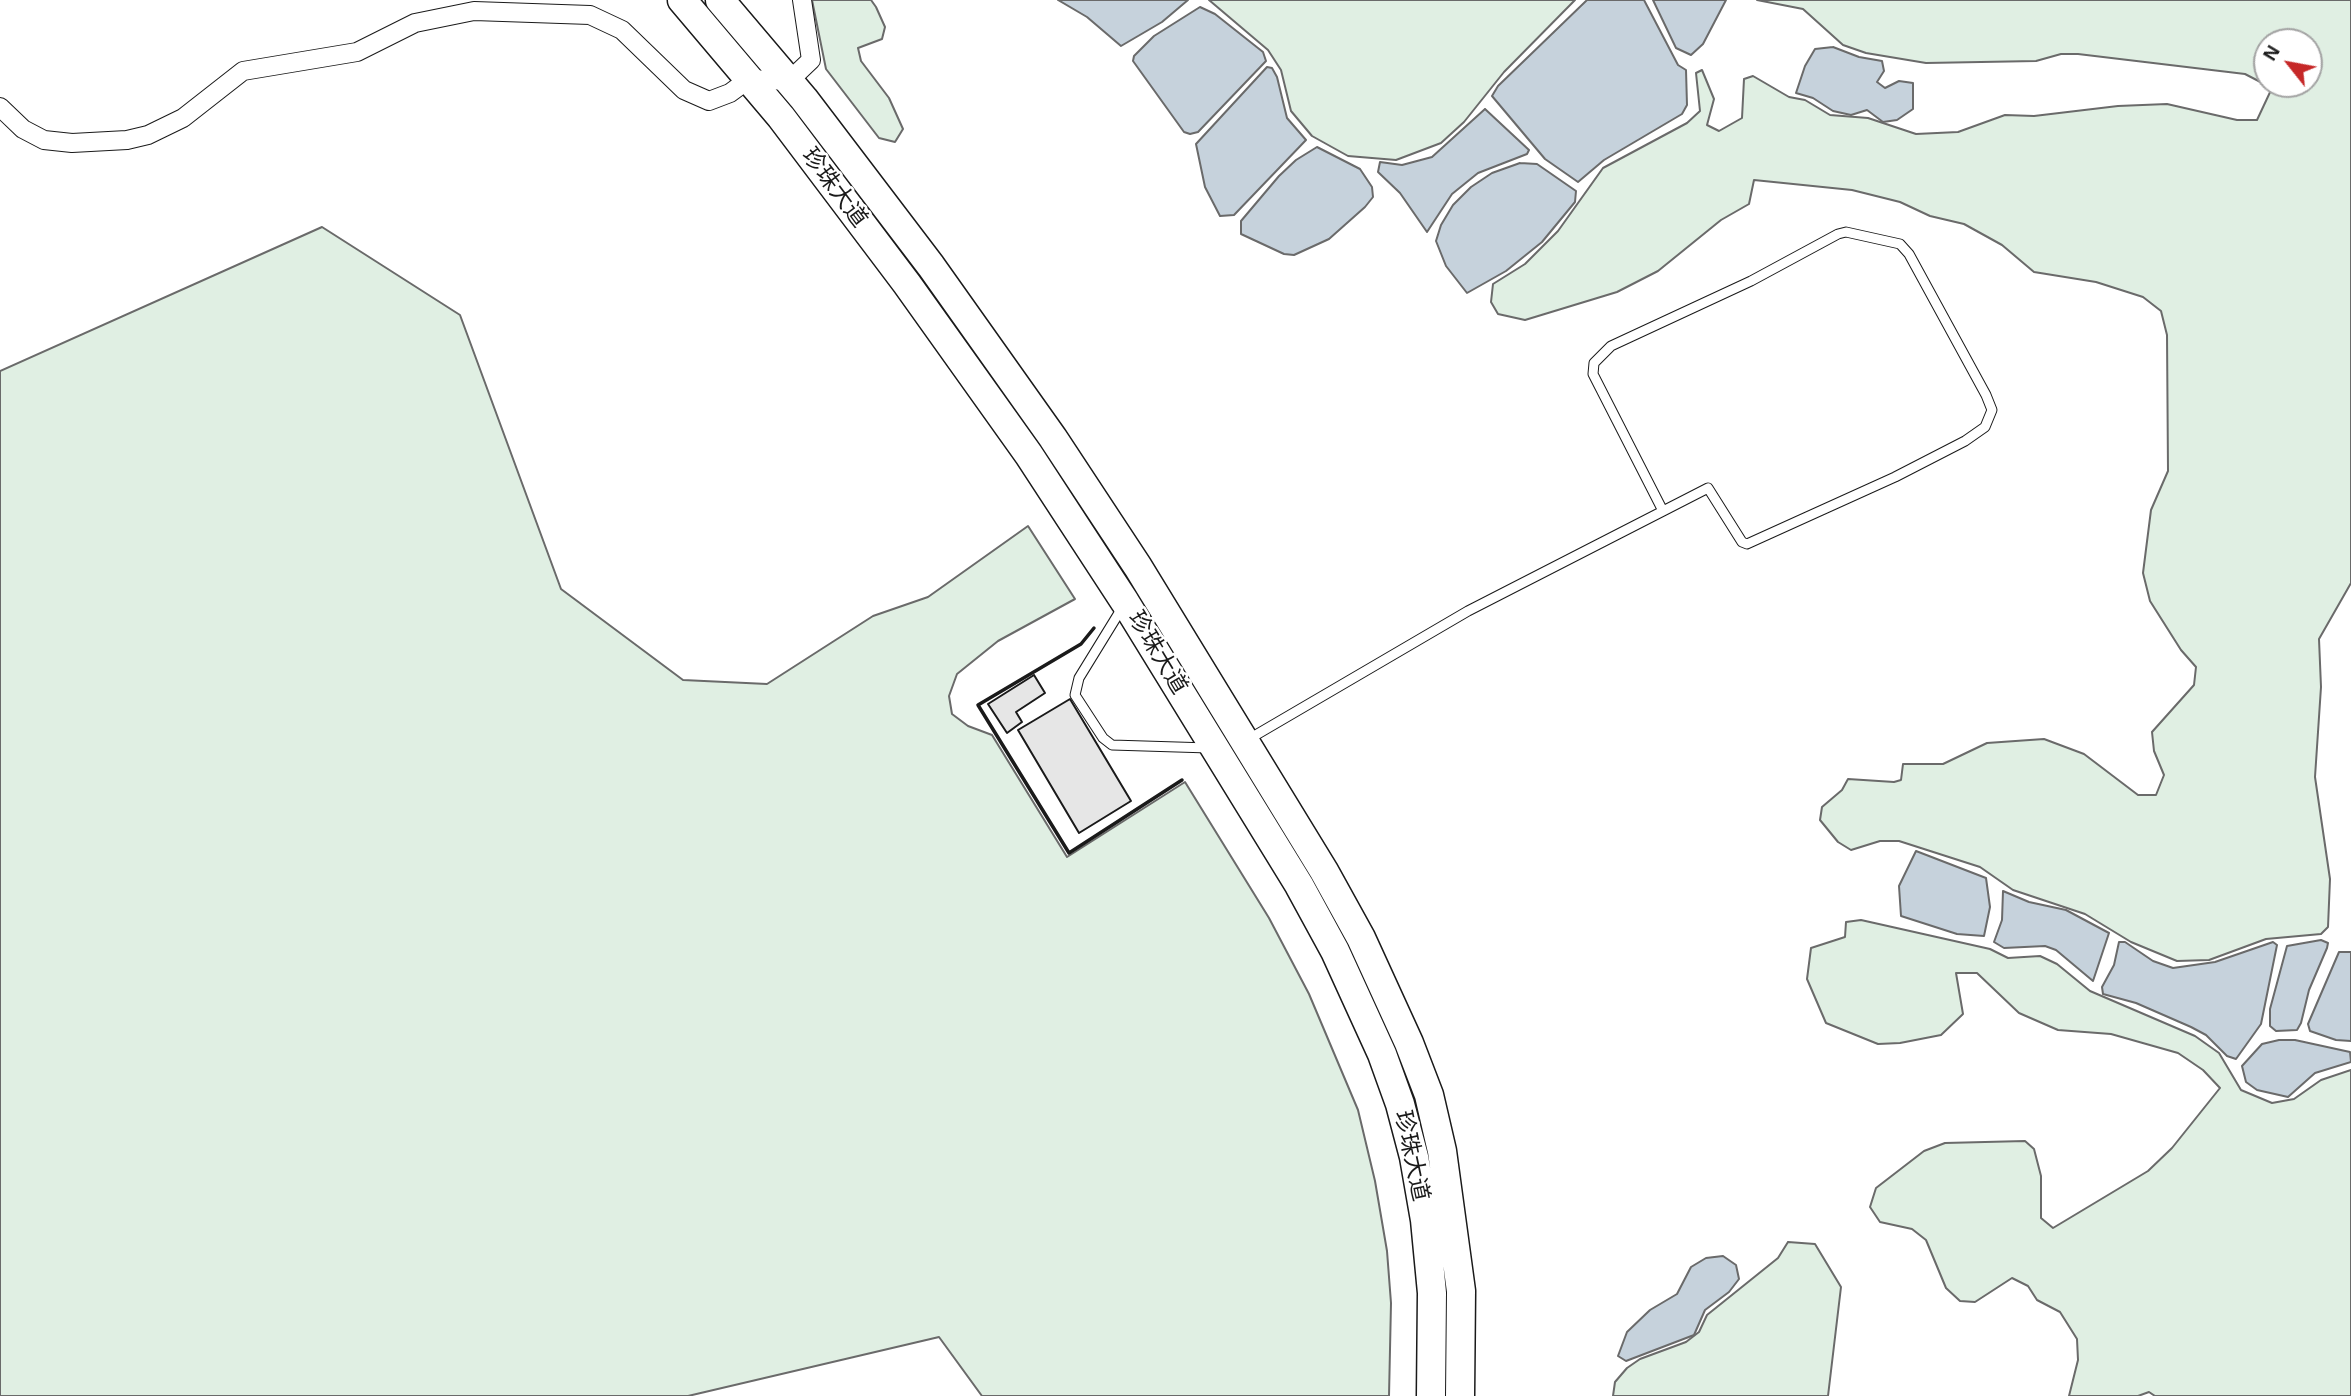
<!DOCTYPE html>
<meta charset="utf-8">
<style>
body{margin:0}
#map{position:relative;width:2351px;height:1396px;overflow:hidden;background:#fff;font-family:Arial,sans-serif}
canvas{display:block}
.north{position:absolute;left:2253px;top:28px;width:70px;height:70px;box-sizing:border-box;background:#fff;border:2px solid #a3a3a3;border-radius:50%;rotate:301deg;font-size:19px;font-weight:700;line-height:28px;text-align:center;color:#1a1a1a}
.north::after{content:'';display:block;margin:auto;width:24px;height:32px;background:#c62828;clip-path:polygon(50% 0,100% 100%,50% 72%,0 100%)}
</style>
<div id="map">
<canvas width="2351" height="1396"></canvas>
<div class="north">N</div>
</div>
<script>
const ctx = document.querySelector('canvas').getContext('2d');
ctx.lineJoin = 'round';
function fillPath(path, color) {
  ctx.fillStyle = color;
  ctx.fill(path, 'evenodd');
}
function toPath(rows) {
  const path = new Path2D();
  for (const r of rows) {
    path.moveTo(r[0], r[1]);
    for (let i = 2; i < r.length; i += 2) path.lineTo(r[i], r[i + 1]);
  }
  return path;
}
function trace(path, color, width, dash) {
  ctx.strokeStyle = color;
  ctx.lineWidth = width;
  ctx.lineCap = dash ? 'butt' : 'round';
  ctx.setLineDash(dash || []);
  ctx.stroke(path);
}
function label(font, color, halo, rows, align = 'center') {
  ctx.font = font + ' Arial,"Noto Sans SC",sans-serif';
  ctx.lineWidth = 5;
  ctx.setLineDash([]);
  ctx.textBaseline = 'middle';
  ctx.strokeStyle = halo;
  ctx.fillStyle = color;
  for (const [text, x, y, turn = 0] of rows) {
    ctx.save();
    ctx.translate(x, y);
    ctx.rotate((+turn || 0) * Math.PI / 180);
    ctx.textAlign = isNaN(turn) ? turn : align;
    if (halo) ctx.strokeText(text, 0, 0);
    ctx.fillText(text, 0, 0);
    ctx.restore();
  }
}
const green = toPath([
 [812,0,871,0,876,7,885,27,882,39,858,48,861,61,889,98,903,129,895,142,879,138,826,69,812,0],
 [1209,0,1575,0,1504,72,1464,122,1441,143,1396,160,1348,156,1312,136,1291,111,1281,70,1268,50,1209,0],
 [1757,0,2351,0,2351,583,2319,639,2321,687,2315,777,2330,879,2328,927,2321,934,2266,939,2209,960,2177,961,2131,942,2085,914,2013,890,1980,867,1899,841,1880,841,1851,850,1838,842,1820,820,1822,807,1842,790,1848,779,1894,782,1901,780,1903,764,1943,764,1987,743,2044,739,2084,754,2138,795,2156,795,2164,775,2154,751,2152,732,2194,685,2196,667,2181,650,2150,601,2143,573,2151,510,2168,471,2167,335,2161,311,2143,297,2096,282,2034,272,2002,245,1964,224,1930,216,1900,202,1852,190,1754,180,1749,204,1721,220,1658,271,1617,292,1525,320,1498,314,1491,302,1493,284,1525,264,1558,231,1603,168,1687,123,1700,111,1696,73,1702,70,1714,99,1707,125,1719,131,1742,118,1744,79,1753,76,1789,97,1805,100,1830,115,1868,118,1916,134,1958,132,2005,115,2034,116,2118,106,2167,104,2237,120,2257,120,2272,88,2245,74,2078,54,2061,54,2036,61,1926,63,1866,53,1843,45,1803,9,1757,0],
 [2267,42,2309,42,2309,84,2267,84,2267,42],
 [322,227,460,315,561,589,683,680,767,684,873,616,928,597,1028,526,1075,599,998,641,957,674,949,696,952,714,968,726,992,735,1067,857,1185,782,1269,918,1309,994,1358,1110,1375,1181,1387,1251,1391,1303,1389,1396,982,1396,939,1337,688,1396,0,1396,0,371,322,227],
 [1861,920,1990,949,2008,958,2040,956,2057,964,2090,991,2195,1036,2219,1053,2241,1090,2272,1103,2294,1099,2321,1080,2351,1070,2351,1396,2155,1396,2149,1392,2138,1396,2069,1396,2078,1360,2077,1339,2060,1312,2037,1300,2028,1286,2012,1278,1975,1302,1960,1301,1946,1288,1926,1240,1912,1229,1880,1222,1870,1207,1876,1188,1924,1151,1945,1143,2025,1141,2034,1149,2041,1176,2041,1218,2053,1228,2148,1171,2172,1148,2220,1088,2203,1070,2178,1053,2111,1034,2058,1030,2019,1013,1977,973,1956,973,1963,1014,1941,1035,1900,1043,1878,1044,1826,1023,1807,979,1811,948,1845,937,1846,922,1861,920],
 [1788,1242,1815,1244,1841,1287,1828,1396,1613,1396,1615,1382,1627,1368,1640,1359,1686,1342,1699,1332,1707,1315,1778,1258,1788,1242]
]);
fillPath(green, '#e0efe3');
trace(green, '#6a6a6a', 2);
const water = toPath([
 [1058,0,1188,0,1162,22,1121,46,1087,17,1058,0],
 [1587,0,1644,0,1678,65,1686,70,1687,105,1682,114,1604,160,1578,182,1545,159,1492,96,1498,86,1587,0],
 [1653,0,1726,0,1703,44,1691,55,1676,48,1653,0],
 [1200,7,1215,14,1263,52,1266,61,1198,132,1190,134,1184,132,1133,61,1134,56,1154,36,1200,7],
 [1833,47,1859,57,1882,61,1884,71,1877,82,1885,88,1899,81,1913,83,1913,109,1897,120,1883,122,1867,110,1851,115,1833,111,1813,98,1796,93,1805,66,1815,49,1833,47],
 [1267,67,1272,68,1277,77,1287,118,1306,140,1234,215,1220,216,1205,187,1196,144,1267,67],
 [1485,109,1529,150,1527,154,1478,173,1452,194,1427,232,1400,193,1378,172,1380,162,1402,165,1432,157,1485,109],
 [1317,147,1360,169,1372,187,1373,197,1365,207,1329,239,1294,255,1284,254,1241,234,1241,221,1279,176,1296,160,1317,147],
 [1520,163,1537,164,1576,191,1575,202,1542,242,1506,271,1467,293,1446,266,1436,241,1441,225,1453,205,1471,187,1492,173,1520,163],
 [1916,851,1986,878,1990,907,1984,936,1957,934,1901,916,1899,886,1916,851],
 [2003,891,2029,902,2066,910,2109,933,2093,981,2056,950,2045,946,2004,948,1994,942,2002,920,2003,891],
 [2321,940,2328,943,2327,948,2309,990,2301,1023,2297,1030,2276,1031,2270,1026,2270,1009,2287,946,2321,940],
 [2119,942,2125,942,2153,961,2173,968,2215,962,2273,942,2277,945,2261,1024,2236,1059,2227,1056,2206,1035,2191,1027,2136,1003,2103,994,2102,987,2114,965,2119,942],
 [2339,952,2351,952,2351,1041,2336,1040,2310,1031,2308,1024,2339,952],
 [2279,1040,2295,1040,2350,1052,2351,1062,2315,1073,2288,1097,2257,1090,2246,1082,2242,1066,2262,1044,2279,1040],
 [1723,1256,1736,1265,1739,1279,1729,1292,1705,1310,1694,1335,1626,1361,1618,1356,1627,1332,1650,1310,1677,1294,1691,1267,1706,1258,1723,1256]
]);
fillPath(water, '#c6d2dc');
trace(water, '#6a6a6a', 2);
const building = toPath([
 [1034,675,1045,693,1016,712,1022,722,1007,733,988,704,1034,675],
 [1070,699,1131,801,1079,833,1018,730,1070,699]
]);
fillPath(building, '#e6e6e6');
trace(building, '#1a1a1a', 2);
const service = toPath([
 [1122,608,1079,678,1075,695,1103,738,1112,745,1209,748],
 [1249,739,1468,611,1708,488,1742,542,1747,544,1895,477,1965,441,1985,427,1992,410,1986,395,1909,254,1900,244,1846,232,1838,234,1751,281,1611,346,1594,363,1593,374,1663,511]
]);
const minor = toPath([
 [0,107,23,129,44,140,72,143,127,140,148,135,183,118,243,71,357,52,415,23,474,11,590,15,622,30,684,90,709,101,730,93,749,79,789,81,811,60,802,0]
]);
const trunk = toPath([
 [682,0,781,117,907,284,1029,455,1125,602,1299,885,1335,951,1382,1054,1400,1104,1414,1157,1425,1220,1432,1293,1431,1396],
 [720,0,804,99,931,266,1053,438,1138,567,1324,871,1361,938,1409,1043,1429,1095,1442,1151,1461,1291,1460,1396]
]);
trace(service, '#1a1a1a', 11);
trace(minor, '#1a1a1a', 20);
trace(trunk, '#1a1a1a', 31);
trace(service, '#fff', 9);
trace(minor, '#fff', 18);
trace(trunk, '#fff', 28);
trace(toPath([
 [1094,628,1081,644,978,705,1069,853,1182,780]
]), '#1a1a1a', 3.5);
label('23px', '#1a1a1a', '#fff', [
 ["珍珠大道",834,188,53],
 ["珍珠大道",1157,653,59],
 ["珍珠大道",1411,1156,78]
]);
</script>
